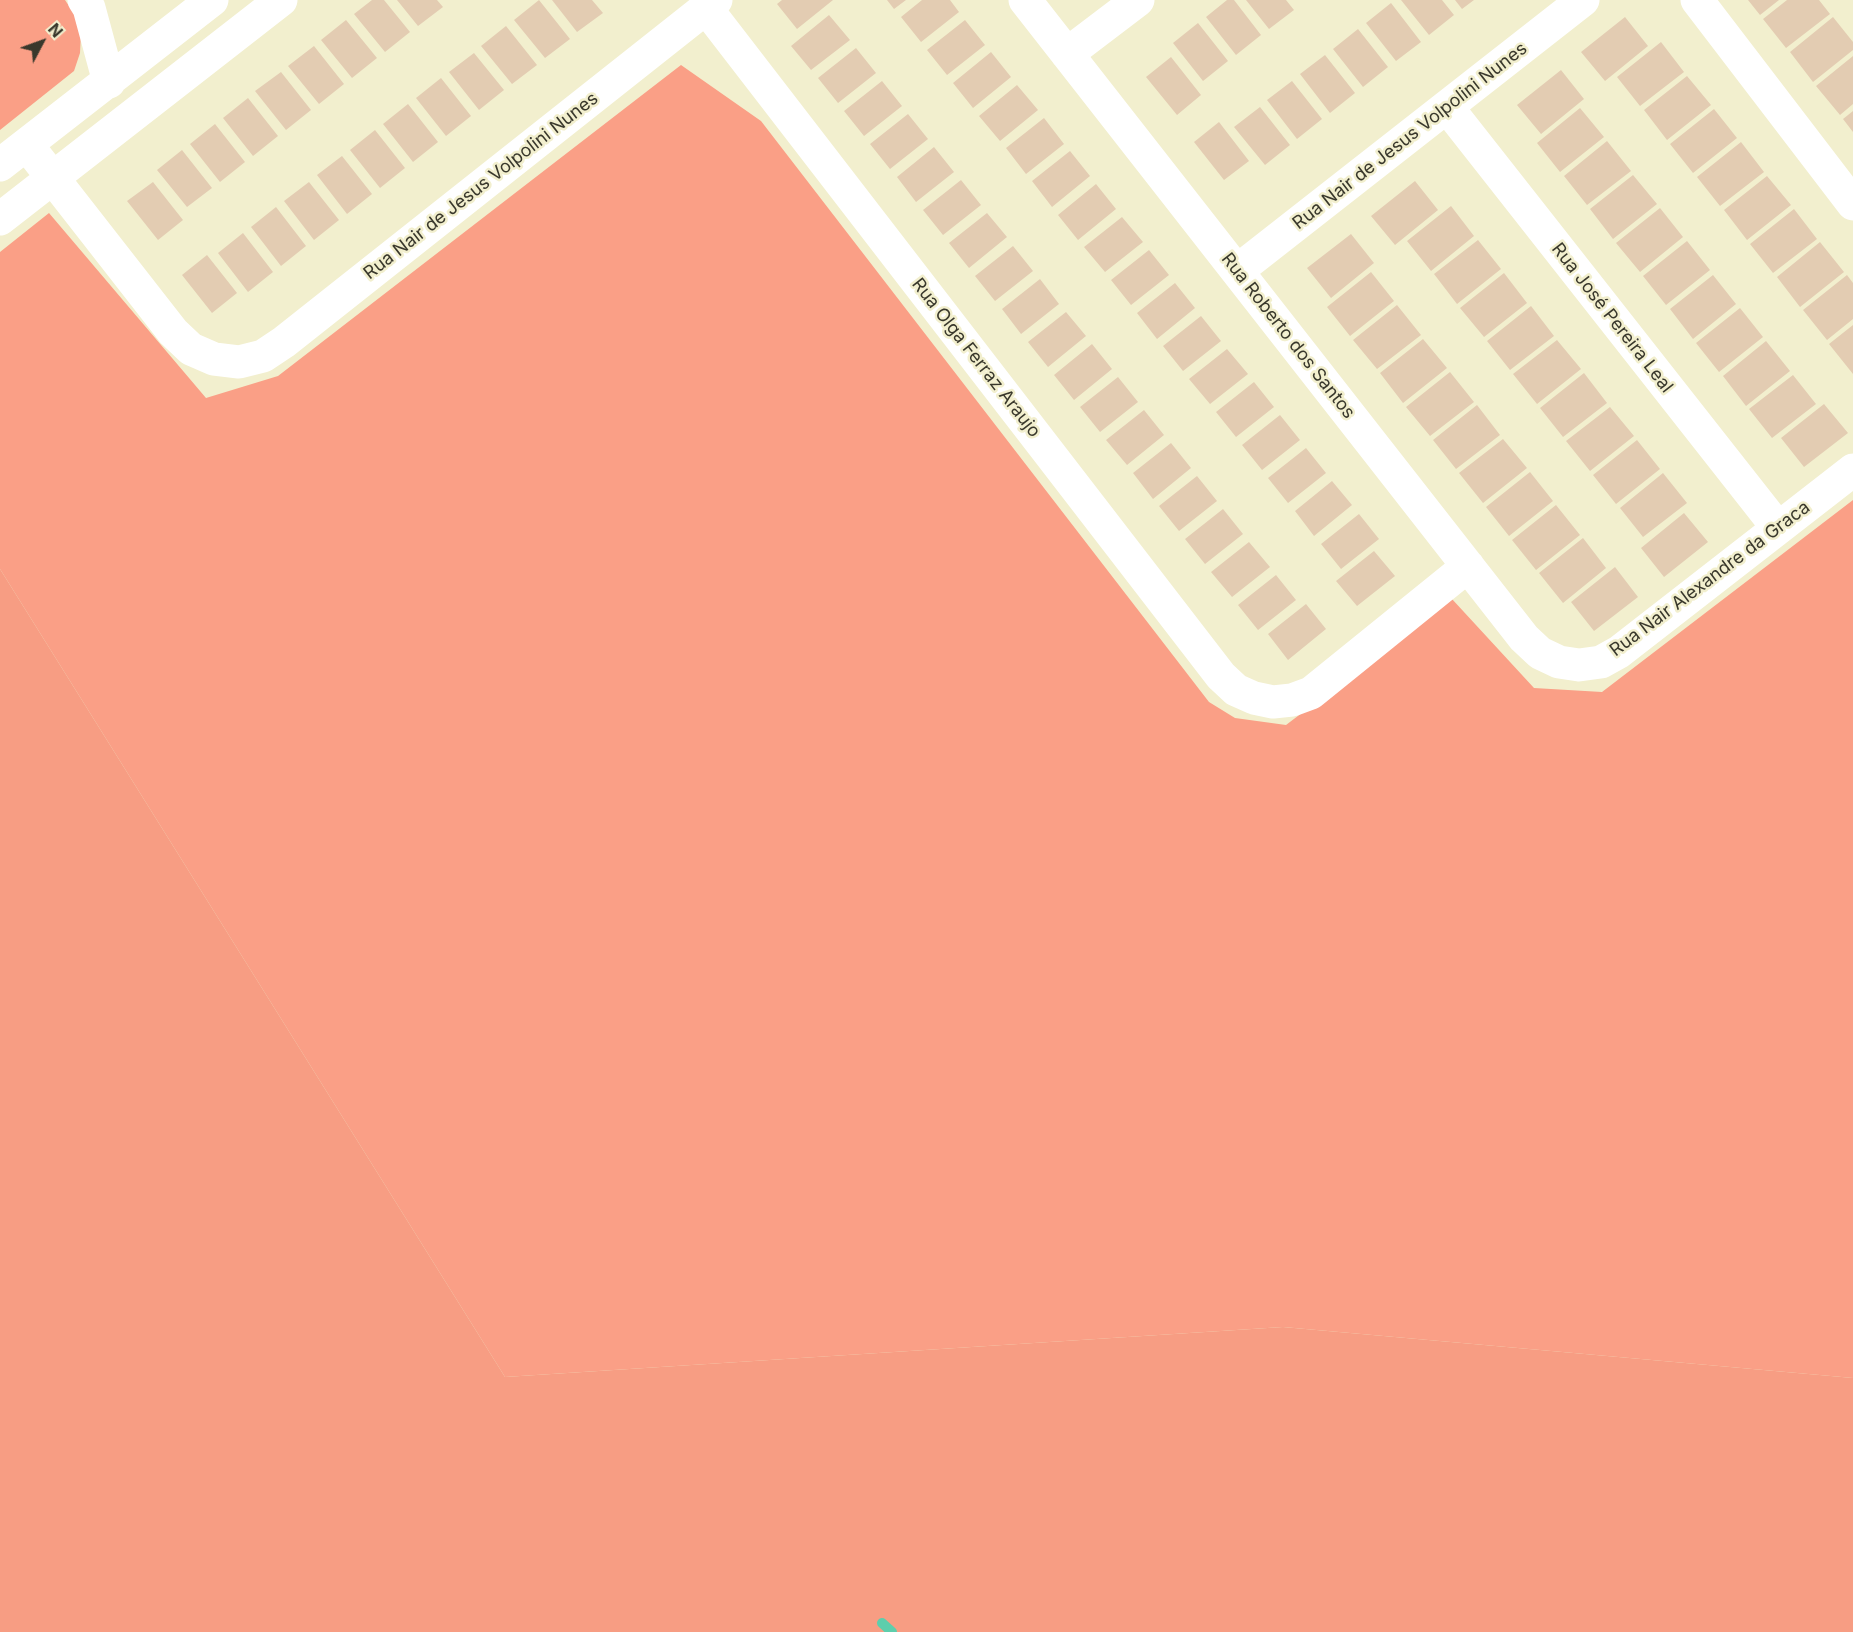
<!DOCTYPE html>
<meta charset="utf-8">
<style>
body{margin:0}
#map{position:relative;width:1853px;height:1632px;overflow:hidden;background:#f2efce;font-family:Inter,sans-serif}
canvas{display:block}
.north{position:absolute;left:12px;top:12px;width:60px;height:60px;-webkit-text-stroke:4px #f2efce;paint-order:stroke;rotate:49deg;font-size:16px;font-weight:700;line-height:24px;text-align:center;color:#39382c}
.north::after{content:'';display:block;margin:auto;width:21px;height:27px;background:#39382c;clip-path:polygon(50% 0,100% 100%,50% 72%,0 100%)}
</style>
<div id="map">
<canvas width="1853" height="1632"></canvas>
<div class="north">N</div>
</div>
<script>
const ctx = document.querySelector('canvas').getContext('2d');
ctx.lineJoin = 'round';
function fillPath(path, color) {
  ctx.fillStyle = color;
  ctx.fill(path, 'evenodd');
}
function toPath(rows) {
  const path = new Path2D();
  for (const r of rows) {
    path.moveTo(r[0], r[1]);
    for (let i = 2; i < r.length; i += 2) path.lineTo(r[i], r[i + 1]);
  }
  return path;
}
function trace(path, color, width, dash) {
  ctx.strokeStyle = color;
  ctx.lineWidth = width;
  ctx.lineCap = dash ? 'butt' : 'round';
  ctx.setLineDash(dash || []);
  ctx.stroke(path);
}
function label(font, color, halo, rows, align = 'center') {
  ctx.font = font + ' Inter,sans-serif';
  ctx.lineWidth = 5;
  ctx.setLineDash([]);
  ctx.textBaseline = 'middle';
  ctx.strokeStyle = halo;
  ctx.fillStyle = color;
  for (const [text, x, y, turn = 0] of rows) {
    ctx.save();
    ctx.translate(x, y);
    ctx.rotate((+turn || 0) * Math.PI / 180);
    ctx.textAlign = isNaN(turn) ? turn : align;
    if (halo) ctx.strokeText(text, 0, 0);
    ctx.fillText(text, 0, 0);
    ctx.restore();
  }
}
fillPath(toPath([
 [0,0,65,0,75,15,81,33,80,53,74,71,0,130],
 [681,65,761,121,1209,702,1235,718,1286,725,1452,599,1534,688,1602,692,1853,500,1853,1378,1283,1327,505,1377,0,569,0,252,49,213,206,398,278,376]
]), '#fa9f86');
fillPath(toPath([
 [0,569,505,1377,1283,1327,1853,1378,1853,1632,0,1632]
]), '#f79d83');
trace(toPath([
 [882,1623,892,1632]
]), '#5dceac', 10);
fillPath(toPath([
 [372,0,384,0,410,32,385,52,354,14],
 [397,0,437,0,443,7,418,26],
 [539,0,570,39,545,58,514,20],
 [552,0,592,0,603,13,577,32],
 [782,0,833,0,797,29,777,4],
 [887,0,906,0,894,9],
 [922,0,950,0,959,12,921,42,901,17],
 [1227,0,1234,0,1261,35,1236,55,1206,17],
 [1246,0,1286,0,1294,10,1269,29],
 [1401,0,1442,0,1454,15,1429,35],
 [1455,0,1474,0,1462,9],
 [1748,0,1779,0,1760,15],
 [1787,0,1819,0,1830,14,1786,48,1763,19],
 [1391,3,1421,42,1396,61,1366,23],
 [829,15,850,40,811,70,791,46],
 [1625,17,1648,46,1605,81,1581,52],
 [1833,17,1853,42,1853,50,1813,82,1790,52],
 [346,20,377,58,352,78,321,40],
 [965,20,985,45,947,75,927,50],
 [1198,23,1228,61,1203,81,1173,43],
 [506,26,537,65,512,84,481,46],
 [1358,29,1388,67,1363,87,1333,49],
 [1661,42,1684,72,1640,106,1617,77],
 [314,46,344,84,319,104,288,66],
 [856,48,876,73,838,103,818,78],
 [991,52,1011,77,973,108,953,83],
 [474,53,504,90,479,110,449,72],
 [1325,55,1355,93,1330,113,1300,74],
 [1853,56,1853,104,1840,115,1816,86],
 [1171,57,1201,95,1177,115,1146,77],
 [1561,70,1584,99,1541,134,1517,105],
 [281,72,311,110,286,130,255,91],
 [1687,76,1711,105,1667,140,1644,110],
 [441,78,471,116,446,136,416,98],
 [882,81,902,106,864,136,844,111],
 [1292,81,1322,119,1297,139,1267,100],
 [1017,85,1038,110,1000,141,979,116],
 [248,98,278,136,253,156,223,118],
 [408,104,438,142,413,162,383,124],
 [1260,107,1290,145,1265,165,1234,127],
 [1580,108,1604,137,1560,172,1537,143],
 [1714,109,1737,138,1693,173,1670,144],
 [1853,111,1853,132,1843,119],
 [908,114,928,139,890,169,870,144],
 [1044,118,1064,144,1026,174,1006,148],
 [1219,122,1249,161,1224,180,1194,142],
 [215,124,245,162,220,182,190,144],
 [375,130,405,168,380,188,350,150],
 [1607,141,1631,171,1587,205,1564,176],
 [1741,142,1764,172,1720,206,1697,177],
 [934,147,954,172,916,202,897,177],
 [182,150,212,188,187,207,157,170],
 [1070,151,1090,176,1052,207,1032,181],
 [342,156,372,194,347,214,317,175],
 [1633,175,1657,204,1613,239,1590,209],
 [1767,176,1791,205,1747,240,1724,210],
 [961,180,981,205,943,235,923,210],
 [1415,181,1438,210,1395,245,1371,216],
 [153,182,183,220,158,240,127,201],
 [309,182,339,220,314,240,284,201],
 [1096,184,1116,209,1078,240,1058,215],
 [1451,206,1474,236,1431,271,1407,241],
 [276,207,306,246,281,266,251,227],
 [1660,208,1683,237,1640,272,1616,243],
 [1794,209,1817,239,1773,273,1750,244],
 [987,213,1007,237,969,268,949,243],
 [1122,217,1143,242,1105,272,1084,247],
 [243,233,273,272,248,292,218,253],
 [1351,234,1374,263,1331,298,1307,268],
 [1478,240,1501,269,1457,304,1434,274],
 [1687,241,1710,270,1666,305,1643,276],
 [1820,242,1844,272,1800,307,1777,277],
 [1013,246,1033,271,995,301,975,276],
 [1149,250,1169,275,1131,305,1111,280],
 [207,255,237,293,212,313,182,275],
 [1371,272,1394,301,1350,336,1327,307],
 [1504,273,1527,303,1484,337,1460,308],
 [1713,275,1736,304,1693,339,1670,309],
 [1847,275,1853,283,1853,319,1827,340,1803,310],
 [1040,279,1059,304,1021,334,1002,309],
 [1175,283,1195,308,1157,339,1137,313],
 [1397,305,1421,335,1377,369,1353,340],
 [1531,306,1554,336,1510,370,1487,341],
 [1740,308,1763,337,1719,372,1696,343],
 [1066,312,1086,336,1048,367,1028,342],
 [1201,316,1221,341,1183,371,1163,346],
 [1853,325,1853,374,1829,344],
 [1423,339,1447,368,1403,403,1380,373],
 [1557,340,1581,369,1537,404,1513,374],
 [1766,341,1790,371,1746,406,1723,376],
 [1092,344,1112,369,1074,400,1054,375],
 [1227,349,1248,374,1210,404,1189,379],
 [1450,372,1474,402,1430,436,1406,407],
 [1584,373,1607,403,1563,437,1540,408],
 [1793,375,1816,404,1772,438,1749,409],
 [1118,377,1138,402,1100,432,1080,407],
 [1254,382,1274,407,1236,437,1216,412],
 [1824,404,1848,433,1804,467,1781,438],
 [1477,405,1500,435,1456,469,1433,440],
 [1610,407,1634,436,1590,471,1566,441],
 [1144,410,1164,435,1127,465,1106,440],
 [1280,415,1300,440,1262,470,1242,445],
 [1503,439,1527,468,1483,503,1459,473],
 [1637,440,1660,469,1616,504,1593,475],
 [1171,443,1191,468,1153,499,1133,473],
 [1306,448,1326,473,1288,503,1268,478],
 [1530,472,1553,501,1509,536,1486,507],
 [1663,473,1687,503,1643,537,1620,508],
 [1197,476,1217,501,1179,531,1159,506],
 [1332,481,1352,505,1314,536,1295,511],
 [1556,505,1580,535,1536,570,1512,540],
 [1223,509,1243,534,1205,564,1185,539],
 [1684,513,1708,542,1664,577,1641,548],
 [1359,514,1379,539,1341,569,1321,544],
 [1583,538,1606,568,1563,603,1539,573],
 [1249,542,1270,567,1232,597,1211,572],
 [1374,551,1395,576,1357,606,1336,581],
 [1615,567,1638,597,1594,631,1571,602],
 [1276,575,1296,600,1258,630,1238,605],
 [1306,604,1326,629,1288,660,1268,634]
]), '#e3ccb2');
trace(toPath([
 [84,0,89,8,109,82],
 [1025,0,1524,638,1540,653,1559,662,1579,665,1601,662,1619,652,1853,470],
 [1697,0,1853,204],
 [706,8,1221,676,1236,690,1254,698,1273,702,1292,700,1311,693,1468,566],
 [1067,54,1138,0],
 [1447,107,1778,528],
 [27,145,173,332,191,349,214,359,239,362,263,356,284,342,716,0],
 [0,165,212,0],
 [0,219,281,0],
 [1237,271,1583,0]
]), '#fff', 33);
label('18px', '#39382c', '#f2efce', [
 ["Rua Nair de Jesus Volpolini Nunes",1410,136,-38],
 ["Rua Nair de Jesus Volpolini Nunes",481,186,-38],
 ["Rua José Pereira Leal",1612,318,52],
 ["Rua Roberto dos Santos",1288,336,52],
 ["Rua Olga Ferraz Araujo",976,358,52],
 ["Rua Nair Alexandre da Graca",1710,579,-37]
]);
</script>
